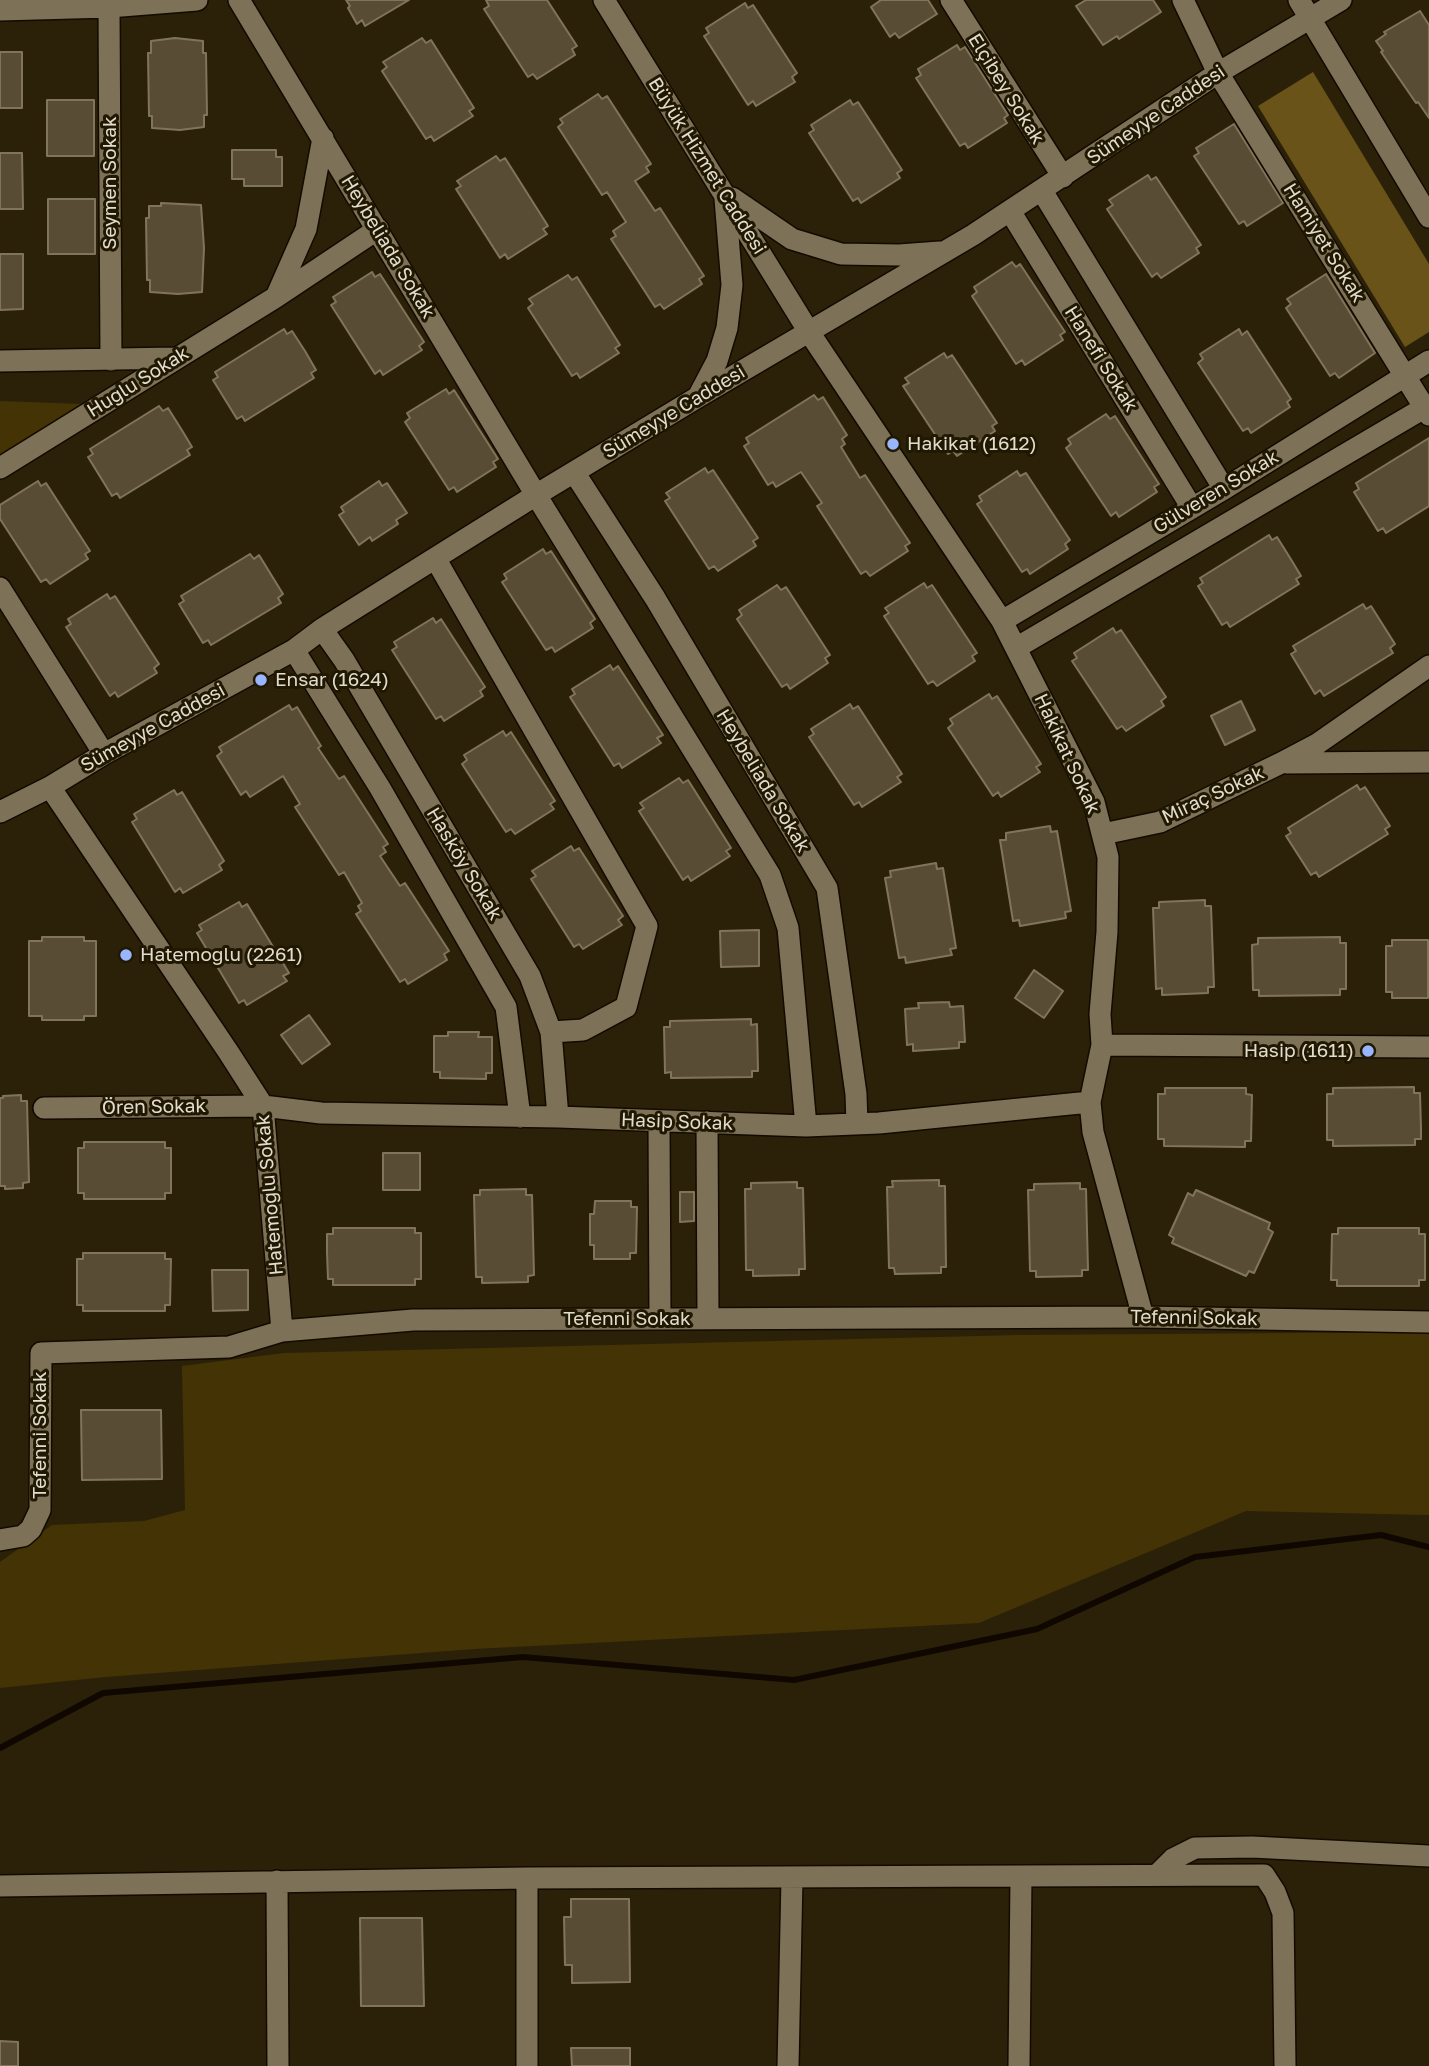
<!DOCTYPE html>
<meta charset="utf-8">
<style>
body{margin:0}
canvas{display:block;background:#2b2108}
</style>
<canvas width="1429" height="2066"></canvas>
<script>
const ctx = document.querySelector('canvas').getContext('2d');
ctx.lineJoin = 'round';
function fillPath(path, color) {
  ctx.fillStyle = color;
  ctx.fill(path, 'evenodd');
}
function toPath(rows) {
  const path = new Path2D();
  for (const r of rows) {
    path.moveTo(r[0], r[1]);
    for (let i = 2; i < r.length; i += 2) path.lineTo(r[i], r[i + 1]);
  }
  return path;
}
function trace(path, color, width, dash) {
  ctx.strokeStyle = color;
  ctx.lineWidth = width;
  ctx.lineCap = dash ? 'butt' : 'round';
  ctx.setLineDash(dash || []);
  ctx.stroke(path);
}
function label(font, color, halo, rows, align = 'center') {
  ctx.font = font + ' "Golos Text",sans-serif';
  ctx.lineWidth = 6;
  ctx.setLineDash([]);
  ctx.textBaseline = 'middle';
  ctx.strokeStyle = halo;
  ctx.fillStyle = color;
  for (const [text, x, y, turn = 0] of rows) {
    ctx.save();
    ctx.translate(x, y);
    ctx.rotate((+turn || 0) * Math.PI / 180);
    ctx.textAlign = isNaN(turn) ? turn : align;
    if (halo) ctx.strokeText(text, 0, 0);
    ctx.fillText(text, 0, 0);
    ctx.restore();
  }
}
fillPath(toPath([
 [0,401,82,404,0,455],
 [1429,1332,1429,1515,1246,1511,979,1623,474,1649,105,1677,0,1688,0,1562,52,1525,144,1521,185,1510,182,1366,284,1353,1020,1335]
]), '#443304');
fillPath(toPath([
 [1313,72,1429,264,1429,332,1405,347,1258,106]
]), '#6a5319');
trace(toPath([
 [0,1748,103,1693,523,1657,794,1680,1037,1629,1195,1557,1381,1535,1429,1547]
]), '#100700', 6);
const building = toPath([
 [346,0,409,0,365,26,362,20,357,24,348,8,350,6,346,0],
 [486,0,547,0,577,46,572,49,575,55,537,79,533,74,528,77,484,9,489,6,486,0],
 [881,0,928,0,937,14,899,38,895,33,890,37,871,7,881,0],
 [1086,0,1153,0,1161,12,1119,39,1117,36,1103,45,1076,6,1086,0],
 [745,3,748,8,753,5,797,73,792,77,795,82,756,106,753,101,748,105,704,36,709,33,706,28,745,3],
 [1420,11,1429,25,1429,118,1418,102,1416,103,1381,52,1383,51,1376,41,1386,34,1384,32,1420,11],
 [175,38,203,41,203,53,206,53,207,115,204,115,204,127,180,130,152,128,152,116,149,116,148,53,151,53,151,41,175,38],
 [422,38,426,43,431,40,474,108,469,111,473,116,434,141,431,136,426,139,382,71,387,67,383,62,422,38],
 [957,45,960,50,965,47,1008,115,1004,118,1007,123,968,148,965,143,960,146,916,78,921,75,918,69,957,45],
 [0,52,22,52,22,108,0,108,0,52],
 [598,94,602,99,607,96,651,164,646,167,649,172,635,181,655,211,660,208,704,276,699,279,702,284,664,309,660,304,655,307,611,239,616,236,613,231,626,222,607,192,602,195,558,127,563,123,560,119,598,94],
 [47,100,94,100,94,156,47,156,47,100],
 [850,100,853,105,858,102,902,170,897,173,900,178,861,203,858,198,853,201,809,133,814,130,811,125,850,100],
 [1234,124,1283,203,1247,226,1244,221,1239,224,1194,156,1199,153,1196,148,1234,124],
 [232,150,276,150,276,157,282,157,282,186,244,186,244,179,232,179,232,150],
 [0,153,22,153,23,209,0,209,0,153],
 [496,156,500,161,505,158,548,226,543,229,547,234,508,259,505,254,500,258,456,189,461,186,457,181,496,156],
 [1148,175,1151,180,1156,177,1201,245,1196,248,1199,253,1161,278,1157,273,1152,277,1107,209,1113,205,1109,200,1148,175],
 [48,199,95,199,95,254,48,254,48,199],
 [161,203,201,205,204,248,202,292,178,294,150,292,150,280,147,280,146,218,149,218,149,206,161,206,161,203],
 [0,254,23,254,23,309,0,310,0,254],
 [1012,262,1016,267,1020,264,1065,332,1060,335,1063,340,1025,365,1022,360,1016,364,972,296,977,292,974,287,1012,262],
 [372,272,375,277,380,274,424,342,419,346,422,350,383,375,380,370,375,374,331,305,336,302,333,297,372,272],
 [1326,274,1375,353,1339,378,1335,373,1330,376,1286,308,1291,304,1287,299,1326,274],
 [568,275,572,280,577,277,620,345,615,348,619,353,580,378,577,373,572,376,528,308,533,304,529,299,568,275],
 [284,329,287,334,292,331,305,351,316,370,311,373,314,378,245,421,242,416,237,419,213,380,218,377,215,372,284,329],
 [1239,329,1242,335,1247,331,1291,399,1287,402,1290,407,1251,433,1248,428,1243,431,1198,363,1203,359,1200,354,1239,329],
 [944,353,947,358,952,355,997,423,992,426,995,431,957,456,953,451,948,454,903,386,909,383,905,378,944,353],
 [446,389,449,394,454,390,498,459,493,462,496,467,457,492,454,487,449,490,405,422,410,418,407,413,446,389],
 [814,395,818,400,823,397,847,435,842,439,845,444,841,447,860,478,865,475,910,543,905,546,908,551,870,576,866,571,861,574,817,506,822,503,801,472,776,487,773,482,768,485,744,446,749,443,746,438,814,395],
 [159,406,163,411,168,408,183,432,192,447,187,450,190,455,120,498,117,493,112,496,88,457,93,454,90,449,159,406],
 [1106,414,1110,419,1115,416,1159,484,1154,487,1157,492,1119,517,1116,512,1111,516,1066,448,1071,444,1068,439,1106,414],
 [1429,438,1429,506,1386,533,1383,528,1378,531,1354,492,1359,489,1356,483,1429,438],
 [705,468,708,473,713,470,758,538,753,541,756,546,718,571,714,566,709,569,665,501,670,498,666,493,705,468],
 [1017,471,1020,476,1026,473,1070,540,1065,544,1068,549,1030,574,1027,569,1022,572,977,504,982,501,979,496,1017,471],
 [38,481,41,486,46,483,90,551,85,554,88,559,50,584,46,579,41,582,0,519,0,505,38,481],
 [379,481,382,486,387,483,407,513,396,520,398,524,372,541,370,537,359,545,339,515,344,512,341,507,379,481],
 [1269,535,1272,540,1277,537,1292,561,1301,576,1296,579,1299,584,1230,627,1227,622,1222,625,1198,586,1203,583,1200,578,1269,535],
 [543,549,546,554,551,551,595,619,590,623,593,628,555,652,552,647,546,650,502,582,507,579,504,574,543,549],
 [250,554,254,559,259,555,283,594,278,598,281,603,211,645,208,640,203,643,179,604,184,601,181,596,250,554],
 [924,583,927,588,932,585,977,653,972,656,975,661,937,686,933,681,928,684,884,616,889,613,885,608,924,583],
 [777,585,781,590,786,587,830,655,825,658,828,663,790,689,787,684,782,687,737,619,742,615,739,610,777,585],
 [107,594,110,599,115,596,159,664,154,668,157,673,118,697,115,692,110,696,66,627,71,624,68,619,107,594],
 [1363,604,1366,609,1371,606,1395,644,1390,648,1393,653,1324,696,1320,690,1315,694,1291,654,1296,651,1293,646,1363,604],
 [433,618,436,623,441,619,485,687,480,691,483,696,444,721,441,716,436,719,392,650,397,647,394,642,433,618],
 [1113,628,1116,633,1121,630,1166,697,1161,701,1164,706,1126,731,1122,726,1117,729,1072,661,1077,658,1074,653,1113,628],
 [610,665,613,670,618,666,663,735,657,738,661,743,622,768,619,763,614,766,570,697,575,694,572,689,610,665],
 [989,694,992,699,997,696,1041,764,1036,767,1040,772,1001,797,998,792,993,796,948,728,953,724,950,719,989,694],
 [1241,701,1255,730,1225,745,1211,716,1241,701],
 [850,704,853,709,858,706,902,774,897,777,901,782,862,807,859,802,854,805,809,737,814,734,811,729,850,704],
 [289,705,292,710,297,707,321,746,318,748,339,779,344,776,388,844,383,847,386,852,380,856,400,886,405,883,449,951,444,954,447,960,408,984,405,979,400,982,356,914,361,911,358,906,362,903,344,872,339,875,295,807,300,804,283,776,250,797,246,791,241,795,217,756,222,752,219,747,289,705],
 [503,731,506,736,511,732,555,801,550,804,554,809,515,834,511,829,506,832,462,764,467,760,464,755,503,731],
 [679,778,683,783,688,780,731,848,726,851,730,856,691,881,688,876,683,880,639,811,644,808,640,803,679,778],
 [1357,785,1360,790,1365,787,1390,826,1385,829,1388,834,1319,877,1316,872,1311,875,1286,836,1291,833,1288,828,1357,785],
 [174,790,177,795,182,792,224,861,219,865,222,870,183,893,180,888,175,892,132,822,137,819,134,814,174,790],
 [1050,826,1051,832,1057,831,1071,911,1065,912,1066,918,1020,926,1019,920,1013,921,1000,840,1006,840,1006,833,1050,826],
 [571,846,574,851,579,848,623,916,618,920,622,925,583,949,579,944,574,947,531,879,536,876,532,871,571,846],
 [936,863,937,869,943,868,956,948,950,949,952,955,906,963,905,957,899,958,885,878,891,877,890,871,936,863],
 [1205,900,1205,906,1211,906,1214,987,1208,987,1208,993,1162,995,1162,988,1156,989,1153,908,1159,908,1159,902,1205,900],
 [239,902,242,907,247,904,289,973,283,976,287,981,247,1005,244,1000,239,1003,197,933,202,930,199,925,239,902],
 [759,930,759,966,721,967,720,931,759,930],
 [42,937,84,937,84,941,96,941,96,1016,84,1016,84,1020,42,1020,42,1016,29,1016,29,941,42,941,42,937],
 [1340,937,1340,943,1346,943,1346,989,1340,989,1340,995,1259,996,1259,990,1253,990,1252,945,1258,944,1258,938,1340,937],
 [1392,940,1428,940,1428,998,1392,998,1392,992,1386,992,1386,946,1392,946,1392,940],
 [1034,970,1063,991,1044,1018,1015,998,1034,970],
 [949,1002,950,1007,963,1006,965,1042,959,1042,959,1048,913,1051,913,1044,907,1045,905,1009,919,1008,918,1003,949,1002],
 [309,1015,330,1044,302,1064,281,1035,309,1015],
 [751,1019,751,1025,757,1024,758,1071,752,1071,752,1077,671,1078,671,1072,665,1073,664,1027,670,1027,670,1021,751,1019],
 [448,1032,479,1032,478,1037,492,1037,492,1073,486,1073,486,1079,440,1078,440,1072,434,1072,434,1036,448,1036,448,1032],
 [1414,1087,1414,1093,1420,1093,1421,1129,1421,1139,1415,1139,1415,1145,1333,1146,1333,1140,1327,1140,1327,1094,1333,1094,1333,1088,1414,1087],
 [1165,1088,1246,1088,1246,1094,1252,1095,1251,1141,1245,1141,1245,1147,1164,1146,1164,1139,1158,1139,1158,1094,1165,1094,1165,1088],
 [21,1095,21,1101,27,1101,29,1182,23,1183,23,1188,5,1189,5,1186,0,1186,0,1098,3,1098,3,1096,21,1095],
 [84,1142,165,1142,165,1148,171,1148,171,1193,165,1193,165,1199,84,1199,84,1193,78,1193,78,1148,84,1148,84,1142],
 [383,1153,420,1153,420,1190,383,1190,383,1153],
 [939,1180,939,1186,945,1186,946,1267,941,1267,941,1273,895,1274,894,1268,889,1268,887,1187,893,1187,892,1181,939,1180],
 [797,1182,797,1188,803,1188,805,1269,799,1269,799,1275,753,1276,753,1270,746,1270,745,1189,751,1189,751,1183,797,1182],
 [1080,1183,1080,1189,1086,1189,1088,1270,1082,1270,1082,1276,1036,1277,1036,1271,1030,1271,1028,1190,1034,1190,1034,1184,1080,1183],
 [526,1189,526,1195,532,1195,534,1275,528,1276,528,1282,482,1283,482,1277,476,1277,474,1195,480,1195,480,1190,526,1189],
 [1196,1190,1270,1223,1268,1229,1273,1232,1254,1273,1249,1271,1246,1276,1172,1243,1174,1238,1169,1235,1188,1193,1193,1196,1196,1190],
 [680,1192,694,1192,694,1221,680,1222,680,1192],
 [595,1201,631,1201,631,1207,637,1207,636,1253,630,1253,630,1259,594,1259,594,1245,590,1245,590,1214,594,1214,595,1201],
 [333,1228,415,1228,415,1233,421,1233,421,1279,415,1279,415,1285,333,1285,333,1279,328,1279,327,1252,327,1234,333,1234,333,1228],
 [1338,1228,1419,1228,1419,1234,1425,1234,1425,1280,1419,1280,1419,1286,1337,1286,1337,1280,1331,1280,1332,1234,1338,1234,1338,1228],
 [83,1253,165,1253,165,1259,171,1259,170,1305,165,1305,165,1311,83,1311,83,1305,77,1305,77,1259,83,1259,83,1253],
 [212,1270,248,1270,248,1310,213,1311,212,1270],
 [81,1410,161,1410,162,1479,82,1480,81,1410],
 [571,1899,629,1899,630,1982,572,1983,572,1965,565,1965,564,1917,571,1917,571,1899],
 [360,1918,422,1918,424,2006,361,2006,360,1918],
 [0,2041,18,2042,18,2066,0,2066,0,2041],
 [571,2048,630,2048,630,2066,572,2066,571,2048]
]);
fillPath(building, '#584d34');
trace(building, '#80745a', 2);
const minor = toPath([
 [239,0,536,495,770,875,788,928,806,1126],
 [604,0,809,332,1002,621,1094,802,1108,857,1107,932,1100,1014,1102,1045,1090,1102,1093,1132,1143,1317],
 [951,0,1063,177],
 [1183,0,1218,73,1429,415],
 [1299,0,1429,217],
 [109,7,111,360],
 [0,10,109,7,197,0],
 [1042,191,1224,489],
 [732,198,792,239,841,254,899,255,940,252],
 [1010,211,1192,508],
 [276,297,306,229,323,138],
 [0,361,175,358],
 [698,397,717,361,727,328,732,285,725,199],
 [0,468,276,297,378,229],
 [574,472,655,598,827,888,856,1094,857,1124],
 [435,558,647,926,626,1007,583,1030,551,1032],
 [0,588,104,754],
 [1002,621,1224,489,1429,361],
 [322,629,344,660,530,976,551,1032,558,1117],
 [1016,648,1429,405],
 [294,650,380,788,506,1007,520,1117],
 [1287,763,1429,762],
 [50,787,229,1053,263,1106,282,1331],
 [0,812,50,787,104,754,294,650,322,629,536,495,698,397,973,235,1218,73,1341,0],
 [1103,834,1160,822,1281,763,1317,744,1429,666],
 [1102,1045,1429,1047],
 [44,1108,263,1106,321,1113,558,1117,806,1126,879,1123,1090,1102],
 [659,1122,660,1319],
 [707,1122,708,1318],
 [0,1540,23,1536,31,1529,40,1510,41,1353,229,1347,282,1331,413,1320,1143,1317,1429,1322],
 [1158,1874,1173,1859,1195,1848,1252,1847,1429,1856],
 [527,1878,527,2066],
 [277,1881,278,2066],
 [0,1886,527,1878,1264,1875,1275,1892,1283,1913,1285,2066],
 [788,2066,792,1878],
 [1019,2066,1021,1877]
]);
trace(minor, '#130a00', 24);
trace(minor, '#7d7157', 21);
for (const [x, y, r, color] of [
 [893,444,7,"#98b5fd"],
 [261,680,7,"#98b5fd"],
 [126,955,7,"#98b5fd"],
 [1368,1051,7,"#98b5fd"]
]) {
  const dot = new Path2D();
  dot.arc(x, y, r, 0, 2 * Math.PI);
  ctx.fillStyle = color;
  ctx.fill(dot);
  trace(dot, '#211801', 2.5);
}
label('19px', '#e2dcce', '#211801', [
 ["Elçibey Sokak",1006,89,58],
 ["Sümeyye Caddesi",1156,115,-34],
 ["Büyük Hizmet Caddesi",707,166,58],
 ["Seymen Sokak",110,183,-90],
 ["Hamiyet Sokak",1324,243,58],
 ["Heybeliada Sokak",388,247,59],
 ["Hanefi Sokak",1101,359,58],
 ["Huglu Sokak",138,382,-32],
 ["Sümeyye Caddesi",674,412,-31],
 ["Gülveren Sokak",1216,492,-31],
 ["Sümeyye Caddesi",153,728,-29],
 ["Hakikat Sokak",1067,754,65],
 ["Heybeliada Sokak",763,781,59],
 ["Miraç Sokak",1213,795,-25],
 ["Hasköy Sokak",464,864,59],
 ["Ören Sokak",154,1107,-1],
 ["Hasip Sokak",677,1122,2],
 ["Hatemoğlu Sokak",270,1195,-95],
 ["Tefenni Sokak",1194,1318,1],
 ["Tefenni Sokak",627,1319],
 ["Tefenni Sokak",40,1435,-90]
]);
label('19px', '#e2dcce', '#211801', [
 ["Hakikat (1612)",907,444],
 ["Ensar (1624)",275,680],
 ["Hatemoğlu (2261)",140,955],
 ["Hasip (1611)",1354,1051,"right"]
], 'left');
</script>
